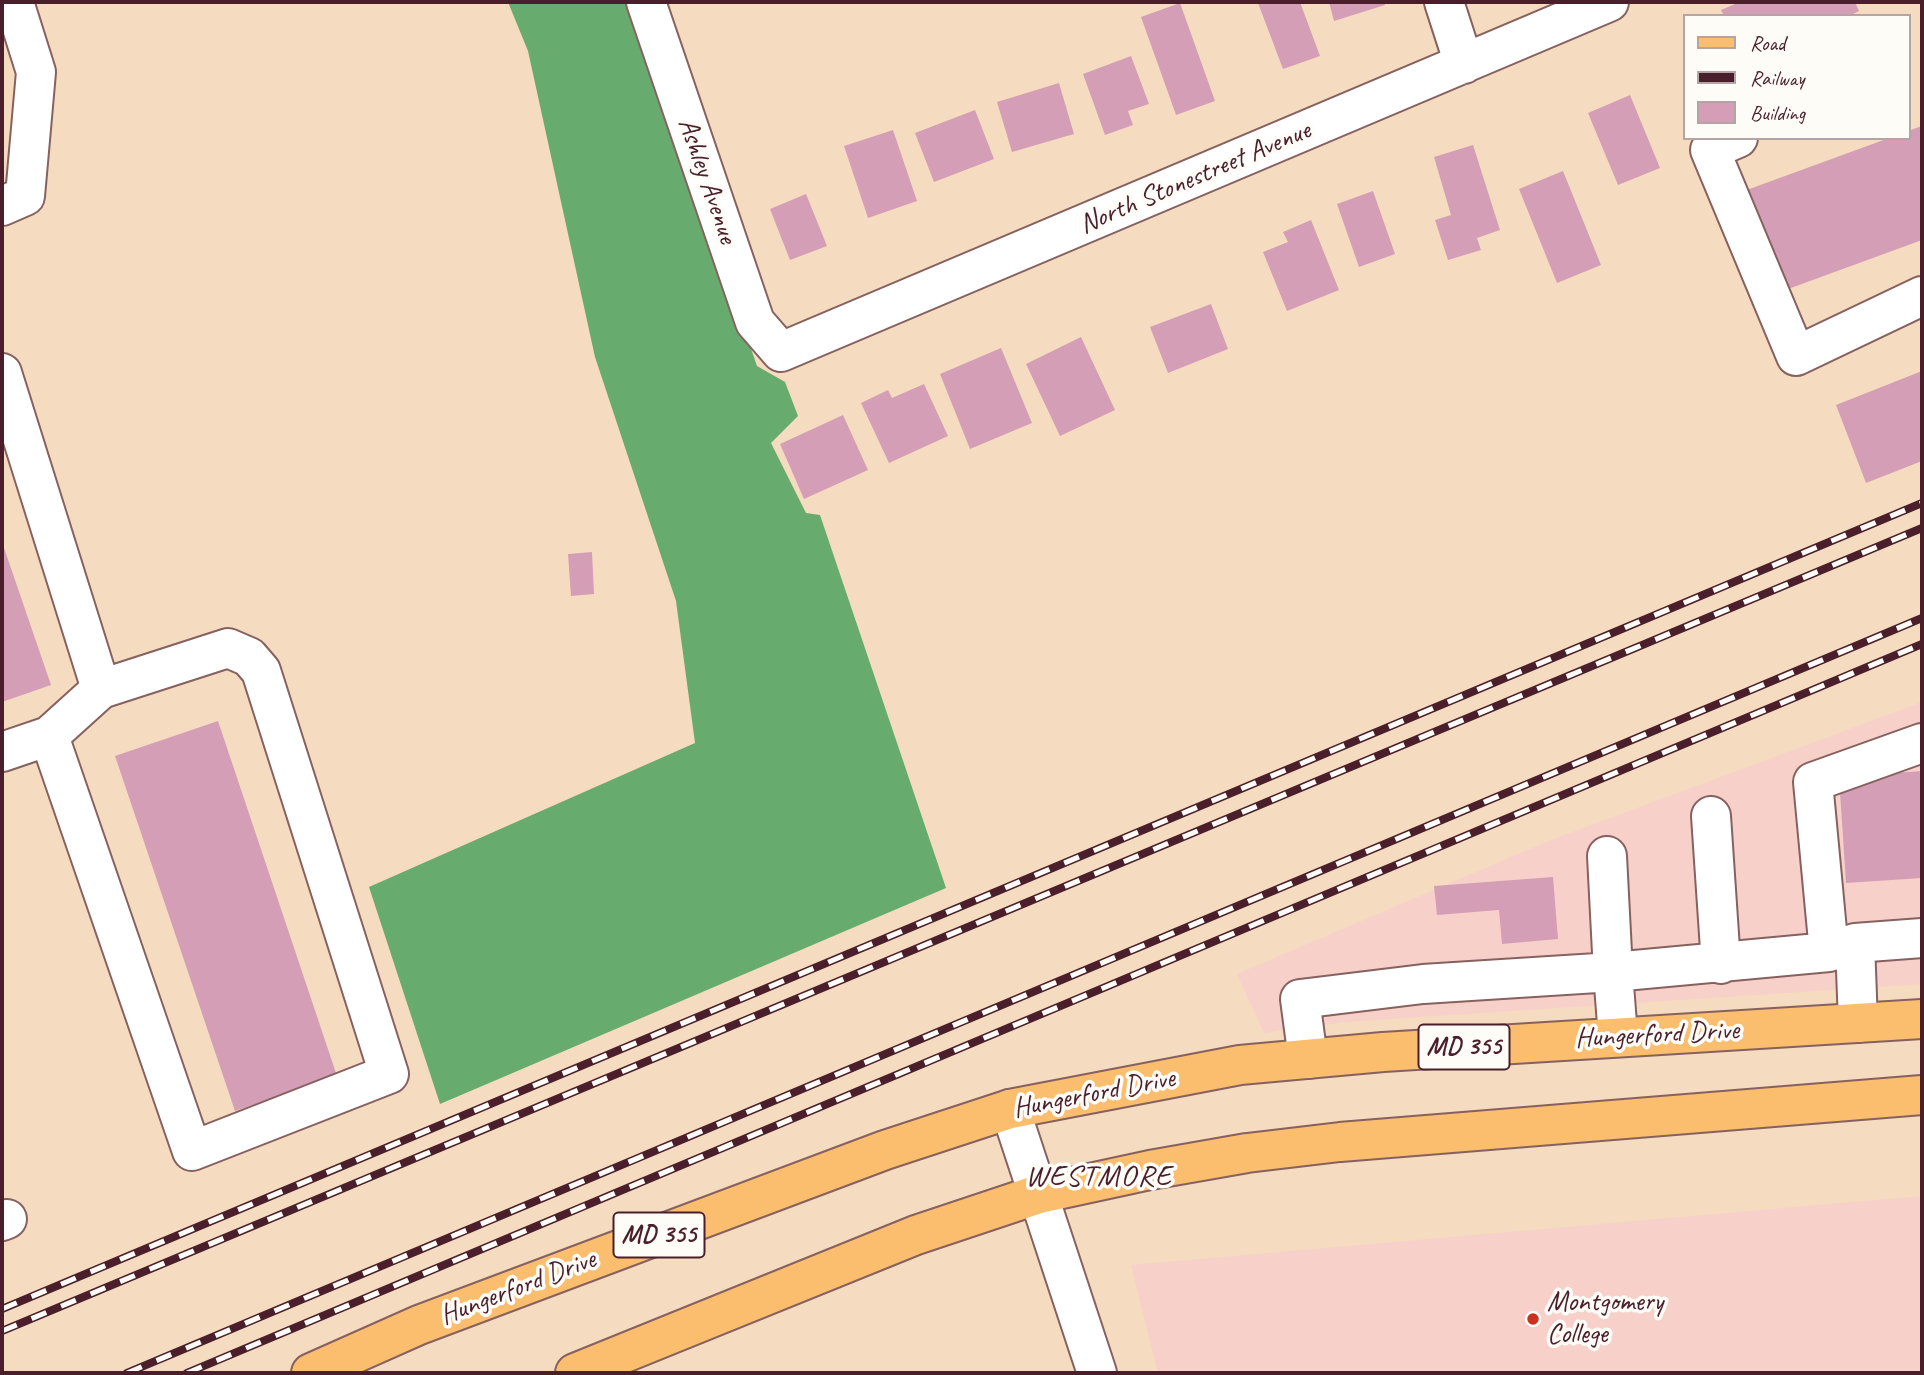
<!DOCTYPE html>
<style>
body{margin:0}
#map{position:relative;width:1924px;height:1375px;overflow:hidden;background:#f5dbbf;font-family:Caveat,sans-serif}
canvas{display:block}
.frame{position:absolute;inset:0;border:4px solid #4a1f2b;pointer-events:none}
.legend{position:absolute;left:1683px;top:14px;width:228px;height:126px;box-sizing:border-box;background:#fdfcf7;border:2px solid #b5a4a5;margin:0;padding:9px 12px;list-style:none;font-size:21px;color:#4a1f2b}
.legend li{display:flex;align-items:center;gap:14px;height:35px}
.legend b{width:35px;border:2px solid #b5a4a5}
</style>
<div id="map">
<canvas width="1924" height="1375"></canvas>
<div class="frame"></div>
<ul class="legend">
<li><b style="height:9px;background:#fbbd6e"></b>Road</li>
<li><b style="height:9px;background:#4a1f2b"></b>Railway</li>
<li><b style="height:19px;background:#d49fb6"></b>Building</li>
</ul>
</div>
<script>
const ctx = document.querySelector('canvas').getContext('2d');
ctx.lineJoin = 'round';
function fillPath(path, color) {
  ctx.fillStyle = color;
  ctx.fill(path, 'evenodd');
}
function toPath(rows) {
  const path = new Path2D();
  for (const r of rows) {
    path.moveTo(r[0], r[1]);
    for (let i = 2; i < r.length; i += 2) path.lineTo(r[i], r[i + 1]);
  }
  return path;
}
function trace(path, color, width, dash) {
  ctx.strokeStyle = color;
  ctx.lineWidth = width;
  ctx.lineCap = dash ? 'butt' : 'round';
  ctx.setLineDash(dash || []);
  ctx.stroke(path);
}
function label(font, color, halo, rows, align = 'center') {
  ctx.font = font + ' Caveat,sans-serif';
  ctx.lineWidth = 7;
  ctx.setLineDash([]);
  ctx.textBaseline = 'middle';
  ctx.strokeStyle = halo;
  ctx.fillStyle = color;
  for (const [text, x, y, turn = 0] of rows) {
    ctx.save();
    ctx.translate(x, y);
    ctx.rotate((+turn || 0) * Math.PI / 180);
    ctx.textAlign = isNaN(turn) ? turn : align;
    if (halo) ctx.strokeText(text, 0, 0);
    ctx.fillText(text, 0, 0);
    ctx.restore();
  }
}
fillPath(toPath([
 [1922,702,1922,984,1345,1022,1264,1033,1237,974,1551,840],
 [1922,1196,1922,1373,1158,1373,1131,1265]
]), '#f7d0ca');
fillPath(toPath([
 [508,2,631,2,757,366,785,382,798,416,771,443,806,513,820,515,946,888,440,1104,369,887,695,743,676,601,595,357,528,51]
]), '#68ab6e');
fillPath(toPath([
 [1261,2,1300,2,1320,56,1283,69,1258,3],
 [1329,2,1384,2,1385,5,1334,21],
 [1740,2,1855,2,1859,11,1849,16,1724,16,1721,10],
 [1180,3,1215,101,1176,115,1141,17],
 [1131,56,1149,104,1128,111,1133,125,1105,135,1083,74],
 [1059,83,1074,134,1012,152,997,102],
 [1630,95,1660,168,1618,185,1588,113],
 [975,110,994,159,934,182,915,133],
 [1922,126,1922,240,1780,292,1744,191,1889,138,1908,138,1908,131],
 [893,130,917,201,868,218,844,146],
 [1473,145,1500,230,1477,238,1481,250,1448,260,1435,220,1451,215,1434,157],
 [1563,171,1601,265,1557,283,1519,189],
 [1373,191,1395,254,1359,267,1337,204],
 [806,194,827,246,790,260,770,209],
 [1311,220,1339,290,1287,311,1263,252,1288,242,1283,232],
 [1211,304,1228,349,1168,373,1150,327],
 [1081,337,1115,410,1060,436,1026,364],
 [1001,348,1032,423,970,449,940,374],
 [1922,371,1922,461,1866,483,1836,405],
 [924,384,948,436,889,463,861,403,888,390,892,398],
 [843,415,868,470,804,499,780,444],
 [2,542,51,685,2,702],
 [592,552,594,594,571,596,568,554],
 [218,721,337,1076,235,1111,115,756],
 [1922,771,1922,878,1846,883,1839,777],
 [1553,877,1558,939,1502,944,1499,910,1437,915,1434,886]
]), '#d49fb6');
const minor = toPath([
 [646,2,755,322,781,352,1609,2],
 [1444,2,1464,64],
 [1738,138,1710,150,1796,356,1922,296],
 [2,206,25,196,36,72,14,2],
 [2,373,101,689,228,648,249,657,261,671,389,1074,192,1151,49,736,2,752],
 [49,736,101,689],
 [1711,816,1721,964],
 [1855,943,1922,938],
 [1829,952,1813,782,1922,743],
 [1618,1037,1613,972,1829,952,1855,943,1858,1023],
 [1308,1059,1300,999,1423,984,1613,972,1607,856],
 [1010,1109,1097,1373],
 [2,1221,7,1219]
]);
const major = toPath([
 [311,1373,419,1325,885,1150,1010,1109,1240,1065,1383,1052,1922,1019],
 [575,1373,916,1235,1039,1194,1150,1170,1247,1153,1340,1142,1922,1095]
]);
trace(minor, '#86615f', 42);
trace(major, '#86615f', 42);
trace(minor, '#fff', 38);
trace(major, '#fbbd6e', 38);
const rail = toPath([
 [2,1309,1922,503],
 [2,1331,1922,528],
 [127,1373,1922,618],
 [187,1373,1922,644]
]);
trace(rail, '#4a1f2b', 8);
trace(rail, '#fdfcf7', 5, [16]);
for (const [x, y, r, color] of [
 [1533,1319,7,"#c8321e"]
]) {
  const dot = new Path2D();
  dot.arc(x, y, r, 0, 2 * Math.PI);
  ctx.fillStyle = color;
  ctx.fill(dot);
  trace(dot, '#fdfcf7', 2.5);
}
for (const [x, y, w] of [
 [1464,1047,91],
 [659,1235,91]
]) {
  const box = new Path2D();
  box.roundRect(x - w / 2, y - 22.5, w, 45, 5);
  ctx.fillStyle = '#fdfcf7';
  ctx.fill(box);
  trace(box, '#4a1f2b', 2);
}
label('bold 26px', '#4a1f2b', null, [
 ["MD 355",1464,1047],
 ["MD 355",659,1235]
]);
label('28px', '#4a1f2b', '#fdfcf7', [
 ["North Stonestreet Avenue",1195,178,-23],
 ["Ashley Avenue",707,181,71],
 ["Hungerford Drive",1657,1035,-3],
 ["Hungerford Drive",1094,1094,-11],
 ["Hungerford Drive",518,1288,-21]
]);
label('28px', '#4a1f2b', '#fdfcf7', [
 ["Montgomery",1547,1303],
 ["College",1547,1335]
], 'left');
ctx.letterSpacing = '2px';
label('30px', '#4a1f2b', '#fdfcf7', [
 ["WESTMORE",1099,1177]
]);
ctx.letterSpacing = '0px';
</script>
